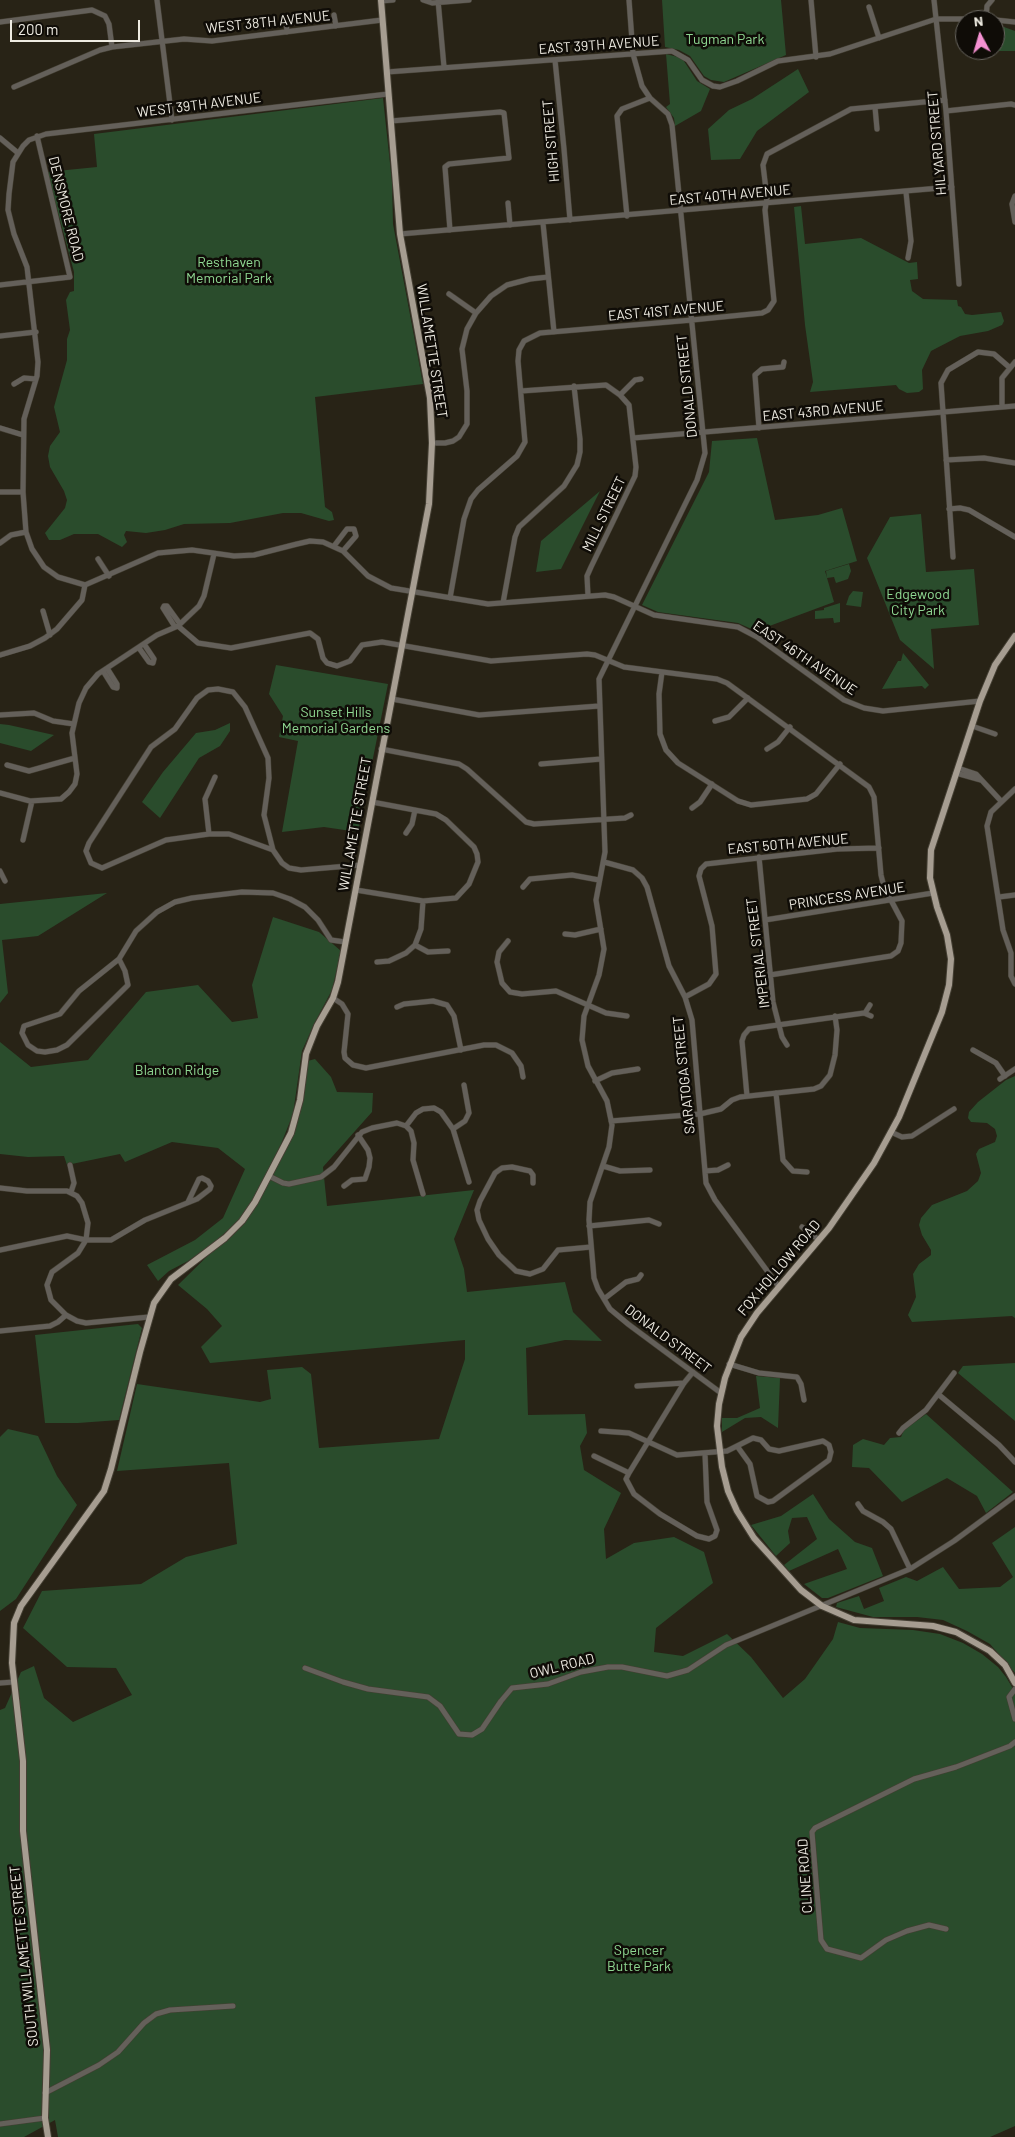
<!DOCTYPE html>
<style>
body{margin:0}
#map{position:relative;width:1015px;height:2137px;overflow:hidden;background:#282316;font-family:Barlow,sans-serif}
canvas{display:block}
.north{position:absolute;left:955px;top:10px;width:50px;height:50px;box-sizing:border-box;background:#0f0c07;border:1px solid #68655f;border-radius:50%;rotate:354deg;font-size:14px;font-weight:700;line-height:20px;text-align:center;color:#eeebe2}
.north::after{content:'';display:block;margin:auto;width:18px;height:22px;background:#f591d2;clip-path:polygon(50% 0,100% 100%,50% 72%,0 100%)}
.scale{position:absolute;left:10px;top:20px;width:130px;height:22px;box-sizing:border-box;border:2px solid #eeebe2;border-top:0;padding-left:6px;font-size:15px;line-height:18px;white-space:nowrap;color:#eeebe2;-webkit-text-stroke:4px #0f0c07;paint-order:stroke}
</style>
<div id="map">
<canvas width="1015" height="2137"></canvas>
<div class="north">N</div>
<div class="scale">200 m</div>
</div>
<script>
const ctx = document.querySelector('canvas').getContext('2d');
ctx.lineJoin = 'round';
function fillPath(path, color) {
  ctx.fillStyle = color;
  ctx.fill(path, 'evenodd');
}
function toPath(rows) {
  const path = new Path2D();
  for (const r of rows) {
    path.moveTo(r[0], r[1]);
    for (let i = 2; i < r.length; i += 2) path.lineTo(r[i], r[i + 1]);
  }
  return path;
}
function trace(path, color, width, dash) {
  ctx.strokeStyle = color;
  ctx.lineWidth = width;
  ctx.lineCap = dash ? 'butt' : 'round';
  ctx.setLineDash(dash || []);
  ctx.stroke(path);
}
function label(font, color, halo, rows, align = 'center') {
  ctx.font = font + ' Barlow,sans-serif';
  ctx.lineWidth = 5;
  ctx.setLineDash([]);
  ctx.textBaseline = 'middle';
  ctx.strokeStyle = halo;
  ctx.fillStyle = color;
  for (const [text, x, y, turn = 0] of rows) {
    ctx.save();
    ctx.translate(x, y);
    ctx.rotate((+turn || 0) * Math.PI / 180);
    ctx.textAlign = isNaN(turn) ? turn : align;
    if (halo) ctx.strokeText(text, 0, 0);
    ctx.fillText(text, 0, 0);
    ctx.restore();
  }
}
fillPath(toPath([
 [662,0,781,0,786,55,724,82,711,80,704,76,690,56,679,50,665,47],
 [1004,27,1015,31,1015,51,993,51,995,50,995,28],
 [666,54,682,58,697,81,710,89,701,111,675,126,674,118,666,107,670,104],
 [798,69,809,92,757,131,740,159,711,160,708,129,729,110,752,99],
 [383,98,392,182,393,224,423,384,315,397,325,507,332,512,334,520,329,521,301,513,283,513,230,523,184,524,165,530,146,533,126,531,124,535,127,542,122,547,98,534,74,534,60,540,49,540,45,533,65,508,67,500,64,491,50,467,48,456,50,446,60,432,54,407,67,360,67,339,70,330,66,300,70,292,74,291,74,272,47,172,97,167,94,134],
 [801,206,805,244,861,238,909,263,917,262,918,279,910,280,912,291,923,299,957,300,958,306,961,307,965,314,972,315,1001,312,1004,321,1002,325,988,331,960,336,931,351,922,370,923,389,919,392,907,393,899,389,896,385,810,392,813,382,805,325,794,207],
 [757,438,775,520,818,515,842,508,857,561,825,571,834,602,756,631,738,623,658,612,642,605,709,472,712,441],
 [600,491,561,569,536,572,541,541],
 [921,514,926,572,974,569,979,625,931,629,934,669,900,640,867,558,890,517],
 [849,564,851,571,848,579,836,583,834,577,827,578,826,571],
 [853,591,863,592,861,607,846,605,849,596],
 [840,603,840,622,834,623,833,618,815,619,815,611,824,610,824,608],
 [903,653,929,685,925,689,922,686,882,689,898,661,901,661],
 [276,665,388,684,358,832,324,827,282,832,298,741,279,737,283,716,269,694],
 [230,723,230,731,220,746,199,758,160,818,142,802,163,772,196,733,215,730],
 [0,724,9,725,54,735,31,751,0,743],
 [107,893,38,936,2,940,8,993,0,1003,0,904],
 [273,917,319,932,341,951,332,990,314,1024,302,1051,293,1114,281,1144,253,1200,242,1218,211,1245,188,1261,169,1271,158,1281,147,1265,195,1240,223,1218,245,1169,218,1148,172,1142,125,1162,120,1154,67,1165,64,1156,28,1157,0,1154,0,1042,31,1067,88,1060,146,992,198,985,232,1022,258,1018,252,985],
 [315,1059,331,1077,337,1092,373,1093,372,1112,323,1167,327,1206,474,1190,454,1239,464,1269,467,1292,565,1282,573,1312,602,1341,565,1340,526,1348,528,1415,585,1414,587,1433,580,1446,584,1470,621,1493,604,1529,606,1559,634,1543,674,1537,704,1552,713,1583,656,1628,654,1652,683,1656,727,1634,751,1657,783,1698,805,1679,833,1639,838,1622,860,1628,913,1630,940,1634,963,1643,982,1654,998,1667,1006,1677,1015,1692,1015,2126,990,2137,58,2137,55,2120,24,2137,0,2137,0,1710,5,1708,21,1672,34,1666,44,1698,73,1722,132,1695,116,1668,67,1667,23,1628,42,1591,141,1584,186,1557,237,1544,229,1463,117,1471,137,1384,260,1402,271,1399,267,1370,302,1367,311,1374,319,1448,439,1439,465,1359,465,1340,210,1363,201,1347,222,1326,207,1309,178,1285,238,1226,291,1133,301,1086,304,1062],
 [1015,1076,1015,1318,1012,1316,912,1322,908,1315,916,1297,913,1274,919,1264,931,1255,931,1250,922,1235,919,1225,921,1218,932,1205,967,1191,978,1181,981,1173,976,1154,979,1149,995,1142,997,1136,995,1129,987,1123,971,1122,968,1118,969,1112,978,1102,1006,1080],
 [138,1324,142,1328,119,1420,78,1423,45,1423,35,1335],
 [1015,1363,1015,1421,958,1373,963,1366],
 [756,1376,780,1378,778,1428,761,1417,745,1418,722,1432,722,1418,737,1418,760,1408],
 [926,1414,1013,1492,986,1513,977,1496,947,1478,902,1502,869,1468,852,1467,853,1445,863,1439,884,1445,890,1438,901,1437,904,1430],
 [8,1429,38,1436,57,1476,77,1505,16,1599,0,1611,0,1437],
 [813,1494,829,1519,855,1542,872,1548,883,1576,828,1598,822,1598,804,1584,847,1569,838,1549,789,1571,784,1565,817,1539,807,1517,792,1518,788,1531,790,1543,776,1556,751,1525,781,1516],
 [1015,1527,1015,1673,990,1644,967,1631,943,1620,917,1617,873,1617,836,1607,837,1603,859,1596,864,1609,884,1601,879,1588,906,1577,917,1581,943,1567,959,1589,1000,1587,1013,1577,992,1543]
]), '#2a4c2c');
const minor = toPath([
 [157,0,172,120],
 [423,0,432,3,469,0],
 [438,0,444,67],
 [629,0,633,54,642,86,650,98,668,114,672,125,705,453,697,480,599,679,605,852,596,900,604,949,599,975,584,1016,582,1040,588,1066,607,1101,612,1125,609,1147,590,1202,589,1220,594,1278,598,1289,610,1309,628,1324,721,1393],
 [811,0,816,57],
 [934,0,946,111,959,284],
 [381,1,393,0],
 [869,7,879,38],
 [334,15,336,26],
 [986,19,987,6,992,0],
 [0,22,92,10,105,16,109,24,112,47],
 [286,22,287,32],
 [555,60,564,149,570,220],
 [387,72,672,51,688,60,702,80,713,86,720,87,737,81,778,61,830,54,936,19,986,19,1015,22],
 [14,87,100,50,112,47,184,39,212,41,382,20],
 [388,94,46,134,29,140,23,146,13,162,9,194,8,210,14,234,27,267,38,362,37,376,24,419,23,492,26,532,32,549,44,567,58,577,85,585,158,553,192,550,234,556,254,555,297,544,310,541,323,542,343,551,368,576,391,588,488,604,605,595,614,597,654,615,738,627,757,637,844,700,864,708,883,711,980,701],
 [875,107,877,129],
 [946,111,1011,104,1015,105],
 [391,121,500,112,504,113,509,158,449,164,445,167,450,230],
 [0,138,18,153],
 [906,192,911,241,908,258],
 [1015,196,1012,204,1015,222],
 [508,203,510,225],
 [627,216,617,116,622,109,650,98],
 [543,223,554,332],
 [400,234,952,187],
 [0,285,70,277,37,136],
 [449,294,476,313],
 [0,336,36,332],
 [14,384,24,378,36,379],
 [521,391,606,385,620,395,629,405,636,467,635,476,591,567,587,576,588,596],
 [620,395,635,380,641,379],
 [1002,407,1002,378,1015,362],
 [0,428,23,435],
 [759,428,755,375,762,369,783,367,784,362],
 [633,438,1015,406],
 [432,443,445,443,453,441,459,437,467,424,467,391,462,349,467,329,476,313,491,296,507,285,530,279,548,277],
 [946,460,984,458,1015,463],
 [0,492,23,492],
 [949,509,960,508,969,510,1015,537],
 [0,543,11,535,26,532],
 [334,546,347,529,354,529,356,536,343,551],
 [953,557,941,383,948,370,978,352,994,354,1009,367],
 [98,559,109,576],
 [450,598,464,519,471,499,478,490,517,456,525,442,518,361,519,350,524,341,540,333,692,320,762,313,768,310,774,301,765,210,767,198,763,165,767,154,851,109,945,100],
 [503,603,515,537,519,527,564,486,577,465,580,452,580,439,574,386],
 [43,611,50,635],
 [178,626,198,643,231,648,310,633,318,639,323,658,327,663,337,666,350,661,362,645,382,642,491,661,587,654,595,655,624,667,717,679,727,683,869,787,874,797,881,875,884,887,902,921,901,943,898,951,891,956,770,975],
 [175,627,163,608,164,606,167,606,180,624],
 [139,648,149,662,153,663,154,659,144,644],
 [0,655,30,646,45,638,57,629,82,600,85,585],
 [103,671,113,687,117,688,117,684,107,668],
 [662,672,659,694,660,734,666,750,678,763,738,801,751,805,807,799,816,794,840,764],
 [392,699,479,715,599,706],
 [0,715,34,713,53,721,74,724],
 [715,721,729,717,748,698],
 [972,726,995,734],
 [381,749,459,764,467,769,526,822,534,824,625,818,631,815],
 [767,749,778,742,790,727],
 [541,764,601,759],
 [7,765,29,771,75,758],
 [958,768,976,774,1001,801],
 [956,773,981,780],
 [1015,789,991,812,987,826,1003,930,1011,953,1011,976,1015,984],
 [0,793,30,801,46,800,61,799,69,792,75,784,77,774,72,733,79,703,86,688,98,674,157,635,178,626,199,606,204,596,214,554],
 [692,808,700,802,712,784],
 [406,833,412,824,415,810],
 [209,834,205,799,215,777],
 [23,840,32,801],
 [273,850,229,834,209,834,166,840,102,868,91,863,86,851,89,843,151,747,175,729,197,698,208,690,218,689,233,692,245,707,268,758,269,778,264,815,273,850,282,863,289,868,301,870,360,865],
 [759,857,773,1002,782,1037,787,1045],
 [604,862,633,870,642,878,647,887,669,966,685,997,692,1020,706,1183,715,1200,779,1287],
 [0,871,5,881],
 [523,887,530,879,572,875,599,880],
 [356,890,423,901,456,898,469,884,478,862,477,854,474,847,446,820,436,814,372,802],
 [999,897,1015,895],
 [765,920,933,893],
 [565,934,575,935,601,929],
 [508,941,499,952,497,962,502,983,510,992,522,994,556,991,606,1013,627,1016],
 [415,945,421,929,423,901],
 [119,959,125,971,128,985,67,1045,57,1050,45,1052,37,1051,28,1045,22,1033,24,1026,60,1014,79,991,119,959,136,931,157,912,175,902,192,898,242,892,273,893,290,899,305,907,318,920,331,940,345,942],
 [377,962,389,961,406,953,415,945,428,952,448,951],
 [685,997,709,984,716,974,712,926,699,876,701,869,706,864,837,849,879,848],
 [333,998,342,1004,348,1014,344,1052,345,1058,353,1065,366,1068,484,1045,496,1045,512,1053,521,1066,523,1077],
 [397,1007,404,1004,433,1001,447,1005,454,1016,461,1050],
 [865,1013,870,1005],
 [973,1050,996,1063,1005,1076],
 [1000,1079,1015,1069],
 [595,1081,612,1073,638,1069],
 [776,1093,783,1160,793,1171,807,1172],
 [747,1096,742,1041,744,1035,749,1029,864,1013,871,1016],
 [611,1121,700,1114,721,1109,732,1100,740,1097,814,1089,821,1086,830,1075,835,1055,837,1030,835,1016],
 [406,1126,416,1113,423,1109,434,1108,441,1112,453,1129,469,1182],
 [453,1129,465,1121,469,1113,464,1085],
 [891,1132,902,1137,912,1136,954,1109],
 [70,1165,74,1183,71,1192],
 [603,1166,620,1171,650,1170],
 [705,1171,718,1170,728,1165],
 [269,1176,283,1183,289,1184,321,1177,334,1167,362,1132,372,1128,397,1123,406,1126,411,1131,414,1143,413,1160,423,1194],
 [533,1183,533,1175,530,1171,512,1167,502,1168,495,1173,480,1201,477,1210,479,1220,488,1239,499,1255,516,1271,530,1274,543,1269,558,1250,591,1247],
 [344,1186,352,1180,365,1179,369,1167,370,1158,368,1150,358,1135],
 [0,1188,27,1191,67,1191,77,1196,82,1203,88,1223,86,1240,78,1253,52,1272,47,1285,51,1300,66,1315],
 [589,1226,649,1220,659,1224],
 [802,1227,819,1240],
 [0,1250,67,1236,86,1240,111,1240,145,1220,197,1199,210,1189,211,1186,208,1181,202,1178,199,1179,188,1202],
 [604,1299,626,1282,638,1279,641,1275],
 [0,1331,50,1326,58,1322,66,1315,77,1321,86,1323,149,1317],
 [729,1364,759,1373,797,1377,801,1384,804,1400],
 [637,1386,684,1383],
 [938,1394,999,1445,1015,1462],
 [601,1431,629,1433,677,1455,727,1451,753,1438,761,1440,769,1449,779,1451,823,1441,829,1445,831,1452,829,1460,773,1501,768,1502,757,1496,750,1464,737,1446],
 [899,1433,903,1428,926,1410,954,1373],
 [594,1456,629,1473,684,1383,693,1372],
 [629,1473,626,1479,634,1494,660,1514,697,1536,709,1539,715,1536,717,1530,707,1502,705,1454],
 [858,1504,863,1511,883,1522,891,1529,910,1569],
 [305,1668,343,1682,368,1689,428,1697,440,1706,459,1734,472,1735,482,1729,501,1701,512,1688,548,1684,581,1672,608,1667,622,1667,667,1676,688,1670,726,1645,910,1569,954,1541,1015,1496],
 [0,1683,14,1682],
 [1015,1689,1009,1697,1015,1719],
 [946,1929,929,1925,907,1931,886,1940,861,1958,827,1949,821,1940,812,1832,815,1828,914,1779,956,1767,1010,1746,1015,1742],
 [45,2093,99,2065,118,2052,144,2023,156,2014,170,2010,233,2006],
 [0,2124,45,2118]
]);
const major = toPath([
 [1015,636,995,665,980,701,931,850,930,878,937,907,947,935,951,959,949,985,942,1012,899,1117,874,1163,829,1228,757,1313,741,1337,725,1378,719,1404,717,1426,722,1467,728,1491,737,1511,754,1538,801,1590,822,1606,854,1620,933,1626,956,1632,990,1651,1005,1665,1015,1683],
 [48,2137,45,2118,47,2050,23,1831,23,1761,12,1663,14,1623,21,1606,104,1491,111,1469,140,1352,154,1303,171,1279,225,1238,242,1221,255,1202,291,1133,300,1100,306,1054,317,1026,333,998,338,982,429,504,432,443,430,398,400,234,381,0]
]);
trace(minor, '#443f33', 6);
trace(major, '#443f33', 8);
trace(minor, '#64605a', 5);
trace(major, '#a69d91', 6);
label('14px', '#eeebe2', '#0f0c07', [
 ["WEST 38TH AVENUE",268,22,-6],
 ["EAST 39TH AVENUE",599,45,-4],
 ["WEST 39TH AVENUE",199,105,-7],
 ["HIGH STREET",551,141,-95],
 ["HILYARD STREET",937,143,-95],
 ["EAST 40TH AVENUE",730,195,-5],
 ["DENSMORE ROAD",66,209,76],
 ["EAST 41ST AVENUE",666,311,-5],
 ["WILLAMETTE STREET",432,351,81],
 ["DONALD STREET",687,386,-96],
 ["EAST 43RD AVENUE",823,411,-5],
 ["MILL STREET",604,514,-64],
 ["EAST 46TH AVENUE",805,658,34],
 ["WILLAMETTE STREET",355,824,-80],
 ["EAST 50TH AVENUE",788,844,-5],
 ["PRINCESS AVENUE",847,896,-9],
 ["IMPERIAL STREET",758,953,-97],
 ["SARATOGA STREET",684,1075,-96],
 ["FOX HOLLOW ROAD",779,1268,-50],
 ["DONALD STREET",668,1339,37],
 ["OWL ROAD",562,1666,-14],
 ["CLINE ROAD",805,1876,-94],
 ["SOUTH WILLAMETTE STREET",24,1956,-96]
]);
label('14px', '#90d993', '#0f0c07', [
 ["Tugman Park",725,39],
 ["Resthaven",229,262],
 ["Memorial Park",229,278],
 ["Edgewood",918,594],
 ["City Park",918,610],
 ["Sunset Hills",336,712],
 ["Memorial Gardens",336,728],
 ["Blanton Ridge",177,1070],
 ["Spencer",639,1950],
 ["Butte Park",639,1966]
]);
</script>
